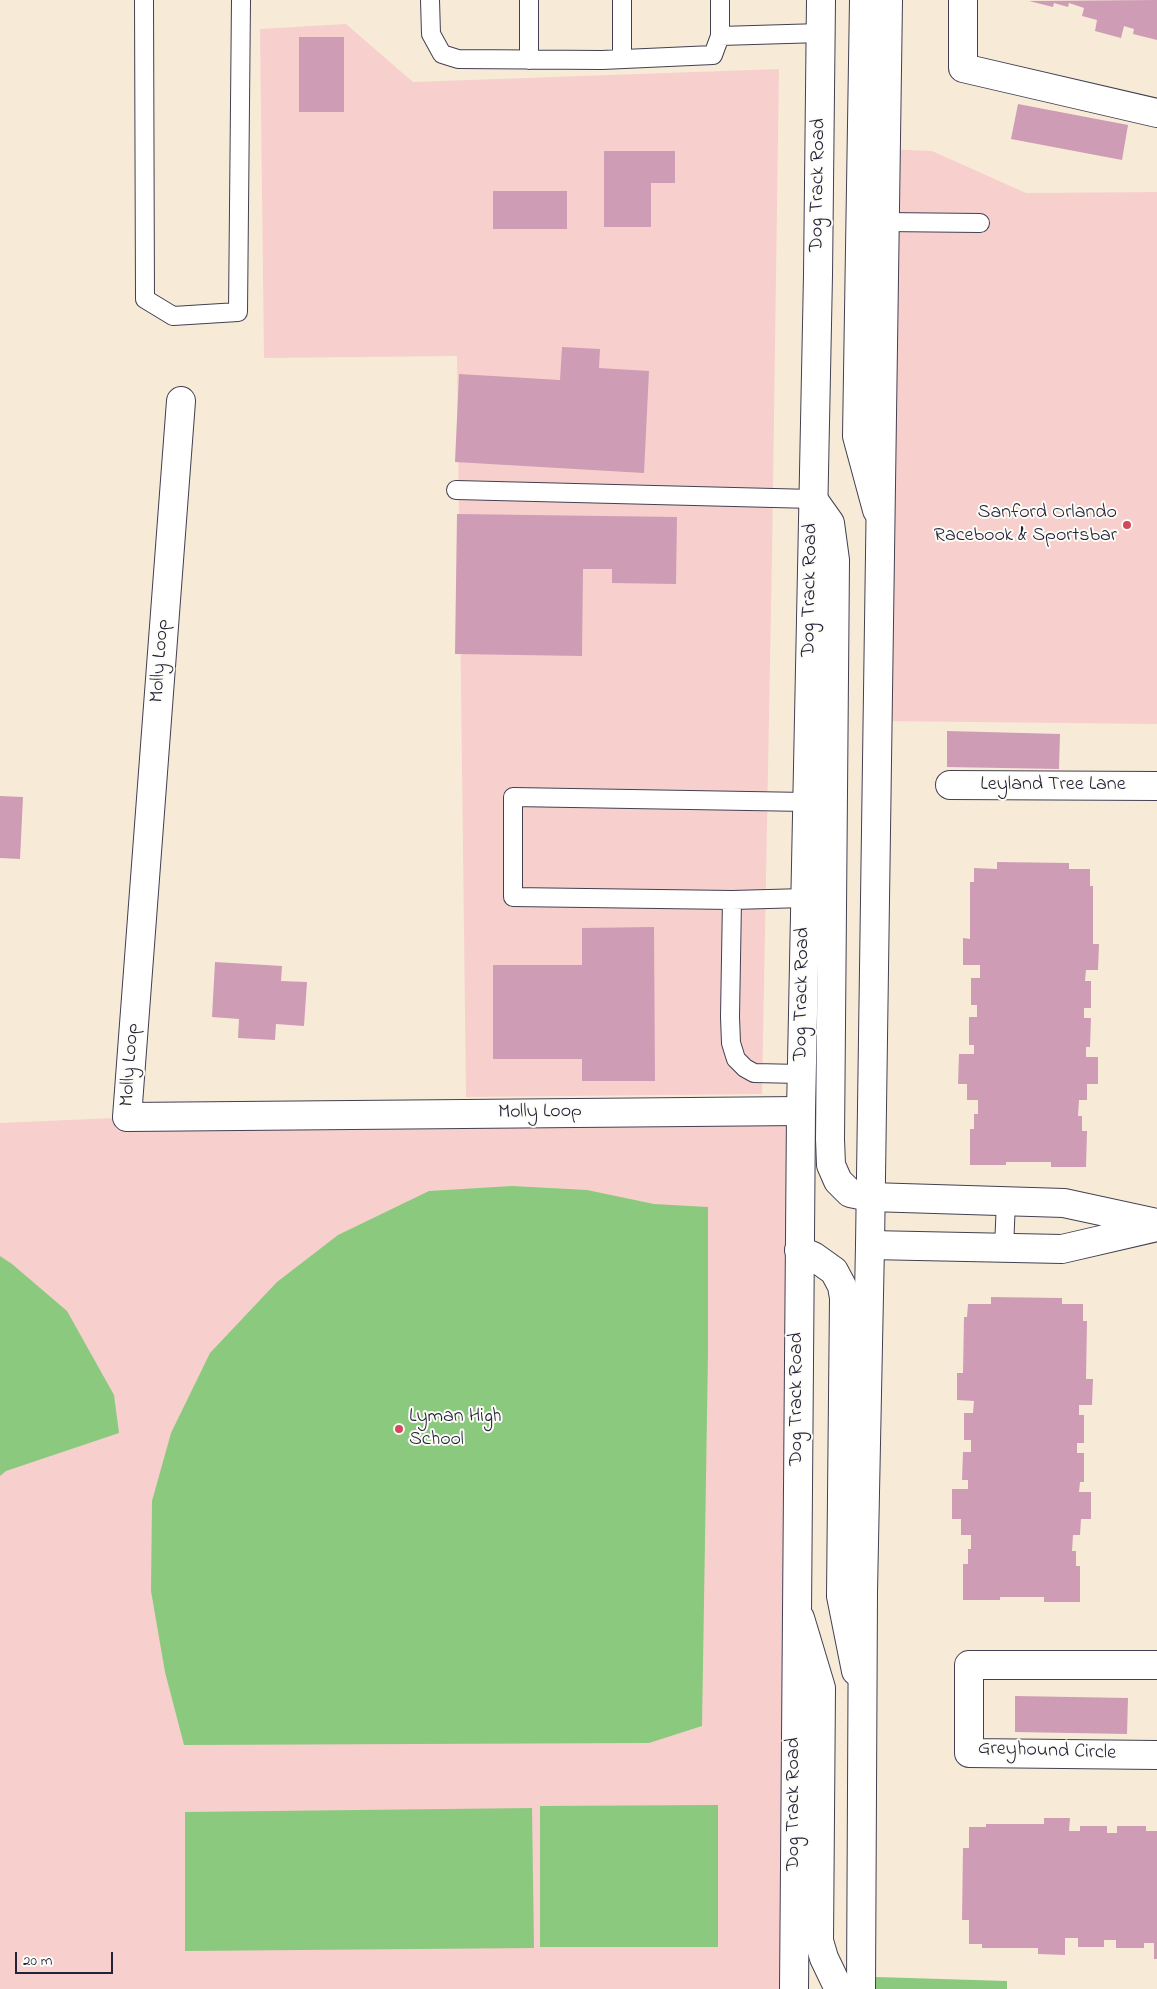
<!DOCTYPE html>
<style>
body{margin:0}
#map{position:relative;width:1157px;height:1989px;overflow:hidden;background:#f7ebd7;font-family:"Indie Flower",sans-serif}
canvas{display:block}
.scale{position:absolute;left:15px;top:1952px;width:98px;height:22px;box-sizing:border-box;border:2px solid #22223b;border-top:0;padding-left:6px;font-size:15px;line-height:18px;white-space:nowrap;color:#22223b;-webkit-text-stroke:4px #fdfcf7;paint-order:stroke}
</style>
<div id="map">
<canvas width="1157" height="1989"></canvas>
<div class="scale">20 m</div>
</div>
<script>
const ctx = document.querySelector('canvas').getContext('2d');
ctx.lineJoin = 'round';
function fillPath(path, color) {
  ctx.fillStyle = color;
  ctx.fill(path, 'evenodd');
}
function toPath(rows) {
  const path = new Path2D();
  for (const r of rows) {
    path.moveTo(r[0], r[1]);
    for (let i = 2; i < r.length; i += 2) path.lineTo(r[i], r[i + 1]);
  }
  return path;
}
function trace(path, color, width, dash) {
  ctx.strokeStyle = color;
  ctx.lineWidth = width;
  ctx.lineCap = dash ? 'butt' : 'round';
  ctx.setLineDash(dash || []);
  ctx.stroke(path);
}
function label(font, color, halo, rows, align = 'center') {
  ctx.font = font + ' "Indie Flower",sans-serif';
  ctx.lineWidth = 4;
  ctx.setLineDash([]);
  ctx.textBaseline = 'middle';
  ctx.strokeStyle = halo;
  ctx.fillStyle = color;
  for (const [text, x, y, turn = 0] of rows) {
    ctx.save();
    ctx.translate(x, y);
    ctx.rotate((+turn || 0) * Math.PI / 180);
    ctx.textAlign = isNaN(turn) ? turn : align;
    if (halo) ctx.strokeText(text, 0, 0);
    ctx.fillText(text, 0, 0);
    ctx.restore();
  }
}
fillPath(toPath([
 [346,24,413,82,779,69,772,556,762,1094,466,1097,457,356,264,358,260,29],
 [886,149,932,151,1026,193,1157,192,1157,724,877,721],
 [801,1111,794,1989,0,1989,0,1123,136,1117]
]), '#f7d0cd');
fillPath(toPath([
 [512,1186,587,1190,654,1204,708,1207,708,1353,702,1726,649,1743,184,1745,165,1672,151,1591,152,1501,171,1433,210,1353,277,1282,338,1235,429,1191],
 [0,1256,12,1264,67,1311,114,1395,119,1433,6,1471,0,1476],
 [718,1805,718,1947,540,1947,540,1806],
 [532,1808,534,1948,185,1951,185,1812],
 [876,1977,1007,1981,1007,1989,876,1989]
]), '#8bc97f');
fillPath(toPath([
 [1157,0,1157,40,1133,34,1134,29,1124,26,1121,38,1095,31,1097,20,1082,16,1084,8,1069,3,1068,7,1054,3,1053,7,1029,1],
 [299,37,344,37,344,112,299,112],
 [1018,104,1128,125,1122,160,1011,139],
 [604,151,675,151,675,183,651,183,651,227,604,227],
 [493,191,567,191,567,229,493,229],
 [562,347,600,349,599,368,649,371,644,473,455,462,459,374,560,380],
 [457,514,677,517,676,584,612,583,612,569,583,569,582,656,455,654],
 [947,731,1060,734,1059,769,947,767],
 [0,796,23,797,20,859,0,858],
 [997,862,1069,863,1069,869,1090,869,1090,886,1093,886,1093,944,1099,944,1098,970,1086,970,1085,981,1091,981,1091,1008,1084,1008,1084,1018,1091,1018,1090,1047,1086,1047,1086,1057,1098,1057,1098,1084,1087,1084,1087,1100,1079,1100,1078,1116,1082,1116,1082,1131,1087,1131,1086,1167,1051,1167,1051,1162,1006,1162,1006,1165,970,1165,970,1129,974,1129,974,1114,978,1114,978,1100,967,1100,967,1084,958,1084,959,1054,974,1054,974,1045,969,1045,969,1017,977,1017,977,1005,971,1005,971,978,980,978,980,965,963,965,963,938,970,939,970,882,974,882,974,868,997,869],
 [654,927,655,1081,582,1081,582,1059,493,1059,493,965,582,965,582,928],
 [215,962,282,966,281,981,307,982,304,1026,276,1024,275,1040,238,1038,239,1019,212,1017],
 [991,1297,1062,1298,1062,1304,1083,1304,1083,1321,1087,1321,1086,1379,1093,1379,1092,1405,1079,1405,1079,1415,1084,1415,1084,1443,1077,1443,1077,1453,1084,1453,1084,1482,1080,1482,1079,1492,1091,1492,1091,1519,1081,1519,1080,1535,1073,1535,1072,1551,1076,1551,1076,1566,1080,1566,1080,1602,1044,1602,1044,1597,1000,1597,1000,1600,963,1600,963,1564,968,1564,968,1549,971,1549,971,1535,961,1535,961,1519,952,1519,952,1489,968,1489,968,1480,962,1480,963,1452,971,1452,971,1440,964,1440,964,1413,973,1413,974,1401,957,1400,957,1373,963,1373,964,1317,967,1317,968,1304,991,1304],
 [1015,1696,1128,1698,1127,1734,1015,1732],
 [1044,1818,1070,1818,1069,1831,1080,1831,1080,1826,1107,1826,1107,1833,1117,1833,1117,1826,1146,1826,1146,1831,1157,1831,1157,1959,1154,1959,1154,1943,1144,1943,1144,1948,1116,1948,1116,1940,1104,1940,1104,1947,1078,1947,1078,1938,1065,1938,1065,1955,1038,1954,1038,1948,982,1948,982,1944,969,1944,969,1920,962,1920,963,1848,969,1848,969,1827,986,1827,986,1824,1044,1824]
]), '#ce9cb5');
const lane = toPath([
 [144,0,145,299,173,316,238,312,241,0],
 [430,0,431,34,442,54,458,59,602,60,713,55,720,36],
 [622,0,622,59],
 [720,0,720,36,821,33],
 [529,60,529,0],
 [884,222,980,223],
 [456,490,813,499],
 [732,900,513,897,513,797,807,802],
 [801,1074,754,1073,745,1068,736,1059,731,1043,730,1017,732,900,805,898],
 [1004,1248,1006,1201]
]);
const street = toPath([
 [864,0,857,436,877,510],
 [963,0,963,68,1157,113],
 [181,401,127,1117,801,1111],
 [813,499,830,523,835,560,830,1139,831,1165,838,1181,850,1193,870,1197,1064,1203,1157,1223],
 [950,785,1157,786],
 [870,1245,1062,1249,1157,1227],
 [799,1250,813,1256,834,1271,842,1286,844,1298,841,1596,856,1671],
 [800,1618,821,1688,819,1941,824,1958,836,1983,842,1989],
 [1157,1665,969,1665,969,1753,1157,1755]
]);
const secondary = toPath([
 [794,1989,801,1111,818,275,821,0],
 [861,1989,863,1592,870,1245,888,0]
]);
trace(lane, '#424052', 20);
trace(street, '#424052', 30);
trace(secondary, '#424052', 30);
trace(lane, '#fff', 18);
trace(street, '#fff', 28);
trace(secondary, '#fff', 28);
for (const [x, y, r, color] of [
 [1127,525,5,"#d1495b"],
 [399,1429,5,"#d1495b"]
]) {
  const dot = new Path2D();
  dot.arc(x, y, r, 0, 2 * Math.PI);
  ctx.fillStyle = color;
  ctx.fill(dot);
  trace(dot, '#fdfcf7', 2);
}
label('20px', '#22223b', '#fdfcf7', [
 ["Dog Track Road",819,185,-89],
 ["Dog Track Road",811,590,-89],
 ["Molly Loop",161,661,-86],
 ["Leyland Tree Lane",1053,786],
 ["Dog Track Road",803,994,-89],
 ["Molly Loop",131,1065,-86],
 ["Molly Loop",540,1113,-1],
 ["Dog Track Road",798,1399,-90],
 ["Greyhound Circle",1047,1752,2],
 ["Dog Track Road",795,1804,-90]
]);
label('20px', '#22223b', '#fdfcf7', [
 ["Sanford Orlando",1117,514],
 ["Racebook & Sportsbar",1117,537],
 ["Lyman High",409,1418,"left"],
 ["School",409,1441,"left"]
], 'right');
</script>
